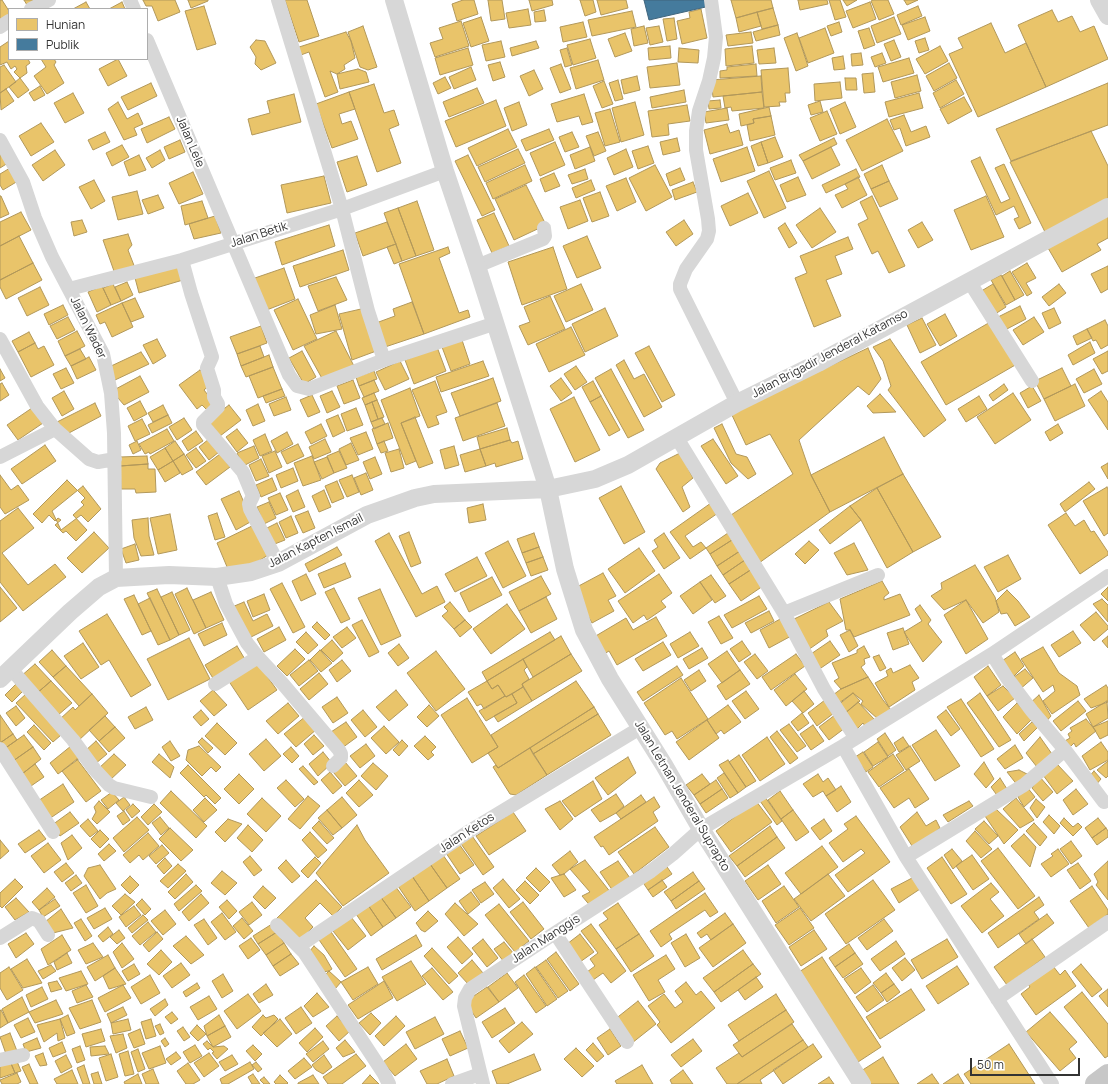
<!DOCTYPE html>
<style>
body{margin:0}
#map{position:relative;width:1108px;height:1084px;overflow:hidden;background:#fff;font-family:Manrope,sans-serif}
canvas{display:block}
.legend{position:absolute;left:8px;top:8px;width:140px;height:52px;box-sizing:border-box;background:#fff;border:1px solid #adadad;margin:0;padding:5px 7px;list-style:none;font-size:12px;color:#333}
.legend li{display:flex;align-items:center;gap:8px;height:20px}
.legend b{width:20px;border:1px solid #adadad}
.scale{position:absolute;left:970px;top:1058px;width:110px;height:18px;box-sizing:border-box;border:2px solid #333;border-top:0;padding-left:5px;font-size:12px;line-height:14px;white-space:nowrap;color:#333;-webkit-text-stroke:3px #fff;paint-order:stroke}
</style>
<div id="map">
<canvas width="1108" height="1084"></canvas>
<ul class="legend">
<li><b style="height:11px;background:#e9c46a"></b>Hunian</li>
<li><b style="height:11px;background:#457b9d"></b>Publik</li>
</ul>
<div class="scale">50 m</div>
</div>
<script>
const ctx = document.querySelector('canvas').getContext('2d');
ctx.lineJoin = 'round';
function fillPath(path, color) {
  ctx.fillStyle = color;
  ctx.fill(path, 'evenodd');
}
function toPath(rows) {
  const path = new Path2D();
  for (const r of rows) {
    path.moveTo(r[0], r[1]);
    for (let i = 2; i < r.length; i += 2) path.lineTo(r[i], r[i + 1]);
  }
  return path;
}
function trace(path, color, width, dash) {
  ctx.strokeStyle = color;
  ctx.lineWidth = width;
  ctx.lineCap = dash ? 'butt' : 'round';
  ctx.setLineDash(dash || []);
  ctx.stroke(path);
}
function label(font, color, halo, rows, align = 'center') {
  ctx.font = font + ' Manrope,sans-serif';
  ctx.lineWidth = 4;
  ctx.setLineDash([]);
  ctx.textBaseline = 'middle';
  ctx.strokeStyle = halo;
  ctx.fillStyle = color;
  for (const [text, x, y, turn = 0] of rows) {
    ctx.save();
    ctx.translate(x, y);
    ctx.rotate((+turn || 0) * Math.PI / 180);
    ctx.textAlign = isNaN(turn) ? turn : align;
    if (halo) ctx.strokeText(text, 0, 0);
    ctx.fillText(text, 0, 0);
    ctx.restore();
  }
}
const homes = toPath([
 [0,0,2,0,9,11,9,15,0,21,0,0],
 [24,0,38,0,27,5,24,0],
 [143,0,175,0,180,12,158,21,152,6,146,6,143,0],
 [188,0,208,0,208,1,191,8,188,0],
 [285,0,307,0,319,36,299,42,285,0],
 [463,0,474,0,478,14,457,21,452,4,463,0],
 [488,0,502,0,505,19,491,21,488,0],
 [529,0,552,0,553,5,532,11,529,0],
 [580,0,593,0,596,12,585,16,580,0],
 [597,0,626,0,628,8,601,15,597,0],
 [731,0,771,0,773,8,736,18,731,0],
 [798,0,827,0,828,4,800,10,798,0],
 [829,0,840,0,846,17,835,20,829,0],
 [843,0,857,0,847,6,843,0],
 [873,0,888,0,894,14,879,20,871,1,873,0],
 [904,0,918,0,907,5,904,0],
 [86,2,90,9,73,9,86,2],
 [122,2,125,9,109,9,122,2],
 [870,2,876,19,853,28,846,11,870,2],
 [204,6,216,44,197,50,185,11,204,6],
 [918,6,922,16,901,25,897,15,918,6],
 [773,8,778,25,762,29,757,12,773,8],
 [528,9,531,25,509,28,506,13,528,9],
 [701,9,707,38,682,44,677,21,690,18,689,12,701,9],
 [544,10,546,21,535,22,534,12,544,10],
 [1052,10,1058,22,1072,16,1080,32,1094,26,1108,59,1046,87,1018,25,1052,10],
 [632,11,636,27,592,36,588,20,632,11],
 [757,12,761,26,739,32,736,18,757,12],
 [481,17,489,41,471,47,463,23,481,17],
 [894,17,901,34,877,43,871,26,894,17],
 [925,17,930,31,908,40,902,25,925,17],
 [674,18,677,39,667,41,663,19,674,18],
 [461,21,469,46,435,57,430,43,443,39,439,28,461,21],
 [583,22,587,37,563,42,560,27,583,22],
 [839,22,842,32,831,36,827,26,839,22],
 [991,23,1005,53,1026,43,1046,87,978,117,949,54,963,48,958,38,991,23],
 [778,25,780,35,756,41,753,32,778,25],
 [363,26,377,67,368,70,360,67,348,32,363,26],
 [644,26,648,43,634,46,631,29,644,26],
 [659,26,663,42,650,45,646,28,659,26],
 [825,28,834,53,808,63,799,38,825,28],
 [869,28,875,45,864,49,858,31,869,28],
 [346,32,351,41,355,58,344,65,345,69,337,74,330,71,338,92,325,97,309,52,298,56,296,48,346,32],
 [751,32,753,43,728,46,726,35,751,32],
 [625,33,632,51,615,57,608,39,625,33],
 [797,33,808,66,796,71,784,38,797,33],
 [925,38,929,50,919,53,915,41,925,38],
 [590,39,596,58,573,65,567,45,590,39],
 [256,40,265,41,276,63,261,70,255,64,256,57,250,47,256,40],
 [894,40,901,57,891,61,884,44,894,40],
 [9,41,9,59,28,59,30,63,26,66,27,73,20,78,14,72,17,69,15,66,11,69,7,62,0,65,0,47,9,41],
 [501,41,505,57,486,61,482,45,501,41],
 [536,41,539,48,512,56,510,48,536,41],
 [670,46,671,58,649,60,648,48,670,46],
 [752,46,754,63,726,66,725,49,752,46],
 [940,46,948,61,925,74,916,59,940,46],
 [468,48,473,65,440,75,435,58,468,48],
 [567,48,572,65,565,67,560,50,567,48],
 [679,48,699,50,698,63,678,62,679,48],
 [774,48,776,63,759,64,757,50,774,48],
 [861,53,863,65,852,66,851,54,861,53],
 [882,53,886,63,875,67,871,57,882,53],
 [843,56,845,69,834,70,832,58,843,56],
 [909,58,914,73,883,82,878,67,909,58],
 [41,59,54,59,56,62,54,65,64,83,47,94,34,76,46,67,41,59],
 [118,59,127,76,108,86,99,69,118,59],
 [598,60,604,80,576,89,570,68,598,60],
 [500,62,505,77,493,81,488,65,500,62],
 [677,63,680,85,650,88,647,67,677,63],
 [949,63,957,78,934,91,926,76,949,63],
 [561,64,571,89,560,93,550,68,561,64],
 [756,64,757,76,720,78,720,71,727,70,727,67,756,64],
 [4,65,16,82,0,93,0,67,4,65],
 [471,67,476,80,454,89,449,77,471,67],
 [788,68,790,93,785,93,786,102,779,102,780,106,764,107,761,70,788,68],
 [358,69,366,72,369,82,340,89,337,74,358,69],
 [534,70,543,89,529,96,520,76,534,70],
 [873,73,875,92,864,93,862,74,873,73],
 [917,75,921,91,895,98,891,82,917,75],
 [637,76,640,90,624,94,621,80,637,76],
 [761,76,762,92,713,97,711,80,761,76],
 [445,77,451,88,438,94,433,83,445,77],
 [20,78,29,90,18,98,9,87,20,78],
 [845,78,856,78,857,90,846,90,845,78],
 [618,80,623,99,615,101,609,83,618,80],
 [956,80,964,94,940,108,933,93,956,80],
 [604,81,613,104,602,108,593,86,604,81],
 [840,82,842,98,815,101,814,84,840,82],
 [151,83,157,96,128,110,121,97,151,83],
 [1108,83,1108,125,1011,161,996,129,1108,83],
 [374,84,384,113,394,110,399,125,389,129,401,163,377,172,349,92,374,84],
 [40,86,45,95,34,101,29,93,40,86],
 [477,88,484,103,449,117,443,102,477,88],
 [6,89,14,101,1,110,0,93,6,89],
 [684,90,686,102,652,108,650,97,684,90],
 [349,92,355,109,339,114,342,124,351,121,358,139,332,148,316,104,349,92],
 [762,92,764,108,732,111,731,107,725,108,723,96,762,92],
 [73,93,84,113,65,123,54,103,73,93],
 [919,93,923,108,889,117,885,102,919,93],
 [294,94,301,122,252,135,248,119,270,113,267,101,294,94],
 [584,94,593,122,582,125,579,116,557,122,551,104,584,94],
 [964,97,972,111,948,124,940,109,964,97],
 [496,100,506,126,456,147,445,121,496,100],
 [720,100,721,108,709,109,708,101,720,100],
 [820,101,823,112,811,115,808,105,820,101],
 [118,102,127,119,138,113,143,124,134,128,137,135,124,140,108,109,118,102],
 [519,102,527,125,512,131,504,108,519,102],
 [635,102,644,135,621,142,612,108,635,102],
 [845,102,856,127,840,134,830,109,845,102],
 [687,105,690,121,668,124,669,135,652,137,648,111,687,105],
 [769,107,771,116,753,119,754,123,741,126,739,114,769,107],
 [727,108,729,120,706,123,704,112,727,108],
 [610,109,620,142,605,146,595,113,610,109],
 [827,111,837,134,820,141,810,118,827,111],
 [904,115,911,132,926,126,930,137,906,146,900,128,894,130,890,120,904,115],
 [771,116,775,135,750,141,747,125,754,123,753,119,771,116],
 [169,117,175,129,147,143,141,129,169,117],
 [887,119,903,151,862,171,846,140,887,119],
 [41,123,54,142,31,156,19,136,41,123],
 [727,124,730,133,739,130,743,145,710,154,704,130,727,124],
 [508,129,517,147,477,166,468,148,508,129],
 [549,129,554,140,526,151,521,140,549,129],
 [1091,131,1108,166,1108,206,1048,238,1010,162,1091,131],
 [105,132,110,142,93,150,88,140,105,132],
 [572,132,579,147,565,152,559,137,572,132],
 [598,132,606,151,594,156,586,136,598,132],
 [775,137,783,157,768,163,761,142,775,137],
 [677,138,680,151,663,155,660,142,677,138],
 [834,138,837,144,803,161,799,155,834,138],
 [180,140,185,152,169,159,164,147,180,140],
 [555,142,565,165,540,176,530,153,555,142],
 [761,142,768,163,758,166,751,146,761,142],
 [122,145,129,157,112,166,106,153,122,145],
 [648,146,654,163,638,169,632,151,648,146],
 [590,147,595,161,575,169,570,155,590,147],
 [747,147,755,171,721,182,713,159,747,147],
 [831,147,840,165,812,179,803,161,831,147],
 [0,148,8,163,0,168,0,148],
 [518,149,525,163,485,182,478,167,518,149],
 [626,149,633,167,614,175,607,158,626,149],
 [55,150,65,165,43,181,32,165,55,150],
 [160,150,165,160,152,168,146,158,160,150],
 [139,155,146,170,129,176,124,162,139,155],
 [468,155,495,210,482,216,455,161,468,155],
 [357,156,367,185,347,192,337,162,357,156],
 [980,157,1001,203,1010,199,995,168,1004,164,1031,223,1019,229,1014,219,1019,217,1014,206,996,215,971,161,980,157],
 [791,160,796,173,775,180,770,168,791,160],
 [525,165,532,181,493,199,486,183,525,165],
 [655,165,672,197,646,211,629,178,655,165],
 [882,165,889,181,871,189,864,174,882,165],
 [10,168,18,181,3,190,0,185,0,174,10,168],
 [680,168,685,180,670,186,666,174,680,168],
 [585,169,588,179,572,184,568,175,585,169],
 [856,169,860,177,826,193,822,185,856,169],
 [769,171,786,208,764,218,747,181,769,171],
 [193,172,203,194,179,204,169,183,193,172],
 [554,173,560,186,545,192,540,179,554,173],
 [324,176,331,203,287,213,281,185,324,176],
 [798,177,806,195,787,202,780,185,798,177],
 [858,177,867,195,842,208,835,195,848,189,845,184,858,177],
 [626,178,636,202,617,211,606,186,626,178],
 [94,180,105,201,91,209,79,187,94,180],
 [591,180,595,190,576,198,572,188,591,180],
 [889,181,898,199,880,207,871,189,889,181],
 [693,182,697,192,675,200,672,190,693,182],
 [526,185,546,225,514,240,495,199,526,185],
 [137,191,143,214,118,220,112,197,137,191],
 [600,192,609,216,592,222,583,198,600,192],
 [748,193,758,213,730,226,721,206,748,193],
 [158,195,164,208,148,214,142,200,158,195],
 [0,196,1,196,9,214,0,218,0,196],
 [872,196,905,266,889,273,878,251,872,254,858,224,868,219,860,202,872,196],
 [986,196,1004,237,971,250,954,210,986,196],
 [580,200,588,221,568,229,560,207,580,200],
 [202,201,208,218,185,225,181,206,202,201],
 [417,201,434,250,416,256,398,208,417,201],
 [398,208,416,256,402,261,384,213,398,208],
 [820,208,836,232,812,248,796,225,820,208],
 [21,212,31,230,0,246,0,222,21,212],
 [494,213,509,246,492,253,477,220,494,213],
 [1108,214,1108,238,1097,244,1101,250,1062,272,1048,248,1108,214],
 [215,216,221,233,194,239,189,224,215,216],
 [82,220,87,232,74,236,71,222,82,220],
 [684,220,693,234,676,246,666,232,684,220],
 [387,222,396,244,363,256,355,233,387,222],
 [922,222,933,240,918,248,908,230,922,222],
 [785,223,797,243,789,248,778,228,785,223],
 [329,225,335,246,282,265,275,242,329,225],
 [128,234,132,245,128,250,135,268,115,274,103,240,128,234],
 [19,236,33,263,0,280,0,246,19,236],
 [587,236,601,268,577,278,563,246,587,236],
 [848,237,853,249,835,256,842,274,826,280,841,316,814,327,795,278,807,273,800,256,848,237],
 [396,244,402,261,394,264,387,247,396,244],
 [448,247,450,253,439,258,459,313,468,310,470,317,424,334,399,264,448,247],
 [553,247,567,289,522,305,508,262,553,247],
 [343,250,349,270,300,287,293,266,343,250],
 [33,263,42,280,6,299,0,287,0,280,33,263],
 [1027,263,1036,278,1026,283,1032,293,1027,296,1012,272,1027,263],
 [179,266,183,280,139,293,135,278,179,266],
 [1108,266,1108,289,1101,293,1091,274,1108,266],
 [284,268,295,299,264,311,252,279,284,268],
 [1010,271,1024,295,1015,300,1002,276,1010,271],
 [1001,275,1015,300,1006,305,991,280,1001,275],
 [336,277,347,300,318,311,308,286,336,277],
 [127,282,133,295,121,301,115,287,127,282],
 [113,284,121,301,111,305,103,288,113,284],
 [581,284,593,310,566,322,554,296,581,284],
 [993,284,1006,307,992,316,978,293,993,284],
 [1059,284,1066,293,1049,306,1042,297,1059,284],
 [102,286,111,305,97,312,88,292,102,286],
 [40,287,49,305,27,316,18,298,40,287],
 [550,296,565,329,528,345,519,326,530,322,524,307,550,296],
 [135,298,144,317,131,322,122,303,135,298],
 [298,299,317,339,293,350,274,310,298,299],
 [412,302,424,334,385,347,376,323,395,316,393,309,412,302],
 [122,303,133,327,112,337,105,322,100,324,96,315,122,303],
 [63,305,68,315,49,325,44,314,63,305],
 [335,305,342,329,316,334,310,315,335,305],
 [1020,306,1026,319,1003,331,996,318,1020,306],
 [605,308,618,336,585,352,572,324,605,308],
 [1054,308,1061,323,1049,329,1042,313,1054,308],
 [361,309,379,350,352,360,339,314,361,309],
 [945,314,957,336,940,346,927,324,945,314],
 [68,317,75,330,57,339,50,326,68,317],
 [1034,317,1044,332,1023,345,1013,330,1034,317],
 [922,318,936,345,920,353,907,325,922,318],
 [1105,320,1108,326,1108,345,1101,349,1096,340,1093,341,1087,329,1105,320],
 [992,321,1017,364,946,405,921,362,992,321],
 [261,326,267,343,237,354,230,337,261,326],
 [571,327,585,355,549,372,536,344,571,327],
 [1087,329,1092,338,1077,345,1073,336,1087,329],
 [77,331,85,346,65,356,58,341,77,331],
 [336,331,355,368,324,382,304,346,336,331],
 [29,332,35,343,18,352,12,341,29,332],
 [157,339,166,356,153,364,143,345,157,339],
 [890,339,946,420,924,437,888,390,891,386,883,361,873,347,890,339],
 [462,340,470,364,451,371,442,347,462,340],
 [1090,342,1095,353,1073,365,1068,355,1090,342],
 [35,343,38,349,44,346,54,365,31,377,18,352,35,343],
 [260,346,264,357,241,366,237,354,260,346],
 [649,346,675,395,662,402,635,353,649,346],
 [437,347,446,371,414,384,405,360,437,347],
 [868,348,881,379,869,395,858,386,799,440,811,475,830,512,759,563,728,517,793,474,770,434,746,445,731,413,868,348],
 [80,349,86,359,71,366,65,356,80,349],
 [302,351,316,377,304,384,289,358,302,351],
 [1108,351,1108,371,1102,374,1093,359,1108,351],
 [141,352,149,364,115,380,109,367,141,352],
 [269,355,273,367,246,377,241,366,269,355],
 [89,357,96,370,77,379,71,366,89,357],
 [624,360,634,379,644,374,662,407,644,417,616,365,624,360],
 [400,361,409,379,385,390,376,372,400,361],
 [483,361,489,376,441,392,436,377,483,361],
 [576,366,587,382,575,390,564,374,576,366],
 [273,367,282,389,258,398,249,376,273,367],
 [66,368,74,383,61,389,53,374,66,368],
 [1062,368,1071,386,1044,399,1035,381,1062,368],
 [0,369,5,378,0,381,0,369],
 [611,369,644,430,628,438,595,378,611,369],
 [1094,369,1102,384,1084,393,1076,379,1094,369],
 [200,370,212,383,204,390,215,404,207,410,202,405,197,409,179,385,200,370],
 [374,371,377,379,359,386,356,377,374,371],
 [140,376,149,392,124,405,112,391,140,376],
 [493,378,501,401,460,416,451,393,493,378],
 [561,378,572,393,561,401,550,386,561,378],
 [353,380,360,398,344,404,337,386,353,380],
 [374,380,379,391,364,397,359,386,374,380],
 [435,381,447,412,436,416,439,424,428,428,412,390,435,381],
 [593,381,601,396,590,402,582,387,593,381],
 [2,383,9,395,0,401,0,384,2,383],
 [1004,384,1008,390,993,401,989,395,1004,384],
 [1075,384,1085,406,1055,421,1044,399,1075,384],
 [1032,386,1041,401,1028,408,1020,393,1032,386],
 [410,388,420,416,401,423,416,461,406,465,381,400,410,388],
 [282,389,285,396,266,403,263,396,282,389],
 [64,391,74,409,62,416,52,398,64,391],
 [332,391,340,407,327,413,320,396,332,391],
 [1101,391,1108,402,1108,430,1088,400,1101,391],
 [374,393,377,400,365,405,362,398,374,393],
 [1013,393,1031,420,995,444,977,417,1013,393],
 [880,394,896,412,873,413,867,406,880,394],
 [312,395,320,412,308,417,300,400,312,395],
 [601,396,620,430,609,436,590,402,601,396],
 [979,396,987,409,966,422,958,409,979,396],
 [286,397,291,410,274,416,269,404,286,397],
 [574,397,600,450,575,462,550,409,574,397],
 [377,400,384,417,378,419,372,402,377,400],
 [140,401,147,414,134,421,127,408,140,401],
 [372,402,378,419,371,422,365,405,372,402],
 [95,403,101,416,67,434,57,422,95,403],
 [497,403,505,426,463,441,455,418,497,403],
 [258,404,265,421,253,426,246,410,258,404],
 [163,405,168,415,153,422,148,413,163,405],
 [229,405,241,420,220,436,208,421,229,405],
 [32,408,43,423,18,440,7,425,32,408],
 [356,408,363,425,347,431,341,414,356,408],
 [168,415,172,423,152,433,148,425,168,415],
 [338,415,345,431,333,437,326,420,338,415],
 [415,417,433,463,419,468,401,423,415,417],
 [184,418,192,430,177,440,169,427,184,418],
 [382,418,385,424,374,429,371,422,382,418],
 [142,419,150,434,135,441,128,426,142,419],
 [388,423,393,438,377,444,372,429,388,423],
 [321,424,327,436,311,444,305,432,321,424],
 [722,424,736,454,747,457,756,474,748,479,731,463,714,428,722,424],
 [1058,424,1063,433,1050,441,1045,432,1058,424],
 [507,428,510,440,480,449,477,437,507,428],
 [167,429,174,441,150,454,149,452,145,454,139,444,167,429],
 [237,429,248,443,237,452,226,437,237,429],
 [196,431,203,441,188,451,182,441,196,431],
 [287,432,293,444,277,453,271,441,287,432],
 [366,432,373,449,358,455,350,438,366,432],
 [265,434,272,451,260,456,253,440,265,434],
 [884,437,903,474,830,512,811,475,884,437],
 [209,439,219,452,209,460,199,447,209,439],
 [325,439,331,452,314,459,309,447,325,439],
 [713,439,738,476,726,484,701,446,713,439],
 [510,440,512,443,518,441,523,459,496,467,495,463,486,466,480,449,510,440],
 [137,441,141,450,133,454,129,445,137,441],
 [175,441,184,454,173,461,165,448,175,441],
 [384,441,388,451,381,453,377,444,384,441],
 [351,443,359,460,346,465,339,449,351,443],
 [298,444,304,456,287,464,281,452,298,444],
 [45,445,56,461,22,484,11,469,45,445],
 [254,446,259,458,243,466,237,453,254,446],
 [454,446,459,465,445,469,440,450,454,446],
 [165,448,173,461,158,470,150,457,165,448],
 [196,448,206,461,196,468,186,455,196,448],
 [399,449,404,468,391,472,385,453,399,449],
 [480,449,486,466,465,472,460,455,480,449],
 [275,451,282,467,269,473,262,456,275,451],
 [339,451,347,468,334,473,327,456,339,451],
 [680,453,693,478,682,487,690,507,683,512,656,469,660,463,680,453],
 [184,454,193,469,182,475,173,461,184,454],
 [220,454,230,467,206,485,196,472,220,454],
 [147,456,148,464,120,466,120,457,147,456],
 [312,456,321,480,303,486,294,463,312,456],
 [327,457,334,473,322,479,314,462,327,457],
 [375,457,382,474,370,479,363,462,375,457],
 [261,459,269,476,256,481,249,465,261,459],
 [173,461,180,473,165,482,158,470,173,461],
 [1108,463,1108,479,1101,467,1108,463],
 [148,464,148,469,155,469,156,492,136,493,135,489,121,489,120,466,148,464],
 [293,468,298,481,281,488,276,475,293,468],
 [366,473,373,490,361,495,354,478,366,473],
 [903,474,941,537,913,552,877,488,903,474],
 [0,475,11,490,18,485,29,500,5,514,0,507,0,475],
 [352,475,359,492,347,497,339,480,352,475],
 [272,478,277,490,261,497,256,485,272,478],
 [67,480,85,498,81,502,84,505,73,515,87,530,76,541,66,531,63,533,55,525,61,520,58,518,55,521,49,515,42,523,33,514,67,480],
 [337,481,344,498,332,503,325,486,337,481],
 [1089,482,1095,489,1065,512,1060,504,1089,482],
 [83,486,101,509,88,522,81,515,61,530,52,511,83,486],
 [621,486,645,532,624,544,599,498,621,486],
 [1107,487,1108,489,1108,533,1104,536,1083,501,1107,487],
 [877,488,913,552,887,568,861,520,850,506,877,488],
 [298,490,305,507,293,512,286,496,298,490],
 [324,490,331,507,319,512,312,496,324,490],
 [239,491,252,521,236,530,221,499,239,491],
 [280,493,288,510,276,515,268,498,280,493],
 [269,502,276,518,264,524,257,507,269,502],
 [711,503,718,513,685,536,693,547,701,542,706,548,690,559,670,532,711,503],
 [483,504,486,520,469,523,467,508,483,504],
 [850,506,861,520,830,544,819,530,850,506],
 [18,508,34,528,2,553,28,585,55,564,66,577,23,611,0,582,0,521,18,508],
 [308,511,315,528,303,533,295,516,308,511],
 [217,513,225,537,215,540,208,516,217,513],
 [1066,513,1075,526,1084,520,1091,532,1094,531,1108,552,1108,555,1080,574,1048,525,1066,513],
 [170,514,177,550,158,554,150,518,170,514],
 [291,516,298,533,286,538,279,522,291,516],
 [148,518,149,536,154,555,141,556,134,538,132,520,148,518],
 [277,523,285,540,272,545,265,529,277,523],
 [252,526,268,555,245,570,230,574,217,543,252,526],
 [94,532,109,548,82,573,67,558,94,532],
 [409,532,421,563,411,567,399,536,409,532],
 [389,533,422,594,437,586,445,602,416,617,375,541,389,533],
 [534,533,539,547,522,553,517,539,534,533],
 [664,533,680,558,664,569,652,551,658,547,654,540,664,533],
 [728,533,732,540,710,554,706,548,728,533],
 [732,540,740,551,717,566,710,554,732,540],
 [508,541,526,576,503,588,485,553,508,541],
 [809,541,819,550,805,564,795,554,809,541],
 [854,543,868,570,847,575,834,553,854,543],
 [135,544,139,560,126,563,121,549,135,544],
 [337,547,342,555,309,572,305,564,337,547],
 [539,547,543,557,526,563,522,553,539,547],
 [639,548,655,571,625,593,608,569,639,548],
 [740,551,745,560,723,575,717,566,740,551],
 [1008,555,1021,579,998,592,984,567,1008,555],
 [477,557,487,576,455,592,445,574,477,557],
 [543,557,548,570,531,576,526,563,543,557],
 [745,560,752,569,729,584,723,575,745,560],
 [345,563,351,577,324,588,318,574,345,563],
 [975,565,995,597,999,612,983,623,966,600,944,610,931,596,942,589,941,583,975,565],
 [752,569,763,586,741,601,729,584,752,569],
 [603,573,616,596,608,600,614,611,592,623,573,589,603,573],
 [306,574,316,594,301,601,292,581,306,574],
 [659,574,672,593,661,601,666,607,647,620,644,615,633,623,618,601,659,574],
 [711,575,726,596,715,603,700,582,711,575],
 [541,576,551,594,519,611,509,592,541,576],
 [492,577,502,595,469,612,460,593,492,577],
 [882,581,889,593,884,597,884,600,900,594,910,615,854,637,850,630,846,630,840,599,882,581],
 [700,582,712,600,693,614,680,596,700,582],
 [282,583,305,627,293,633,270,589,282,583],
 [0,587,17,608,0,622,0,587],
 [1108,587,1108,601,1101,594,1108,587],
 [187,588,206,628,194,634,175,594,187,588],
 [334,588,350,619,341,623,325,592,334,588],
 [157,589,179,635,170,640,147,593,157,589],
 [380,589,401,636,381,645,358,598,380,589],
 [1007,590,1018,601,1030,617,1015,626,1007,613,1001,614,996,601,1007,590],
 [172,592,190,630,179,635,161,597,172,592],
 [211,592,224,620,206,628,193,600,211,592],
 [264,594,270,610,253,617,247,601,264,594],
 [134,595,151,631,142,635,124,599,134,595],
 [759,596,767,609,732,628,724,615,759,596],
 [546,597,557,619,531,633,519,611,546,597],
 [150,598,170,640,158,645,138,604,150,598],
 [1102,599,1108,605,1108,622,1093,604,1102,599],
 [966,600,988,639,966,654,944,615,966,600],
 [244,602,253,621,267,614,273,626,247,639,232,607,244,602],
 [450,602,465,620,454,629,442,616,448,611,444,607,450,602],
 [829,602,843,621,826,630,828,636,808,650,790,621,829,602],
 [507,604,525,629,491,654,473,629,507,604],
 [920,605,931,620,928,624,942,642,923,662,904,632,922,621,915,609,920,605],
 [769,611,774,621,751,633,745,623,769,611],
 [1096,612,1108,626,1108,629,1094,641,1080,625,1096,612],
 [107,614,151,685,131,697,109,660,101,665,79,631,107,614],
 [719,616,733,638,721,644,708,622,719,616],
 [656,617,667,636,617,665,609,651,604,654,594,637,626,618,633,630,656,617],
 [784,617,793,635,769,648,760,630,784,617],
 [362,620,379,652,369,657,352,625,362,620],
 [465,620,472,627,460,637,454,629,465,620],
 [317,622,330,635,325,640,312,627,317,622],
 [222,623,227,635,204,646,198,634,222,623],
 [279,627,286,640,264,652,257,639,279,627],
 [347,627,356,638,342,648,333,637,347,627],
 [903,628,909,644,893,650,887,633,903,628],
 [850,630,858,646,849,652,840,635,850,630],
 [1073,631,1081,643,1059,657,1051,645,1073,631],
 [306,632,318,645,308,654,296,642,306,632],
 [550,632,555,640,487,681,482,672,550,632],
 [690,632,699,646,678,658,670,644,690,632],
 [561,636,571,654,533,677,523,659,561,636],
 [1108,636,1108,648,1102,641,1108,636],
 [189,638,210,679,168,700,147,659,189,638],
 [332,640,343,653,333,662,321,650,332,640],
 [742,641,751,654,739,662,730,649,742,641],
 [830,641,840,655,818,670,808,656,830,641],
 [663,642,671,655,643,671,635,659,663,642],
 [83,643,99,667,81,679,64,656,83,643],
 [399,644,409,658,398,666,388,653,399,644],
 [237,646,246,661,214,680,205,665,237,646],
 [864,646,870,657,864,659,865,664,861,667,868,677,841,689,834,681,839,678,832,663,857,653,857,650,864,646],
 [1043,647,1059,673,1077,686,1080,695,1052,714,1043,701,1055,691,1053,685,1043,692,1021,659,1043,647],
 [702,648,708,658,689,669,683,659,702,648],
 [295,649,305,659,287,676,277,666,295,649],
 [52,650,66,666,53,677,39,662,52,650],
 [320,650,332,663,321,672,310,660,320,650],
 [436,651,465,689,436,711,407,673,436,651],
 [727,651,740,670,722,683,708,664,727,651],
 [1015,652,1024,666,1010,680,999,663,1015,652],
 [571,654,582,671,532,701,522,684,571,654],
 [755,654,768,671,757,679,744,662,755,654],
 [796,654,805,666,771,690,762,677,796,654],
 [879,655,886,668,880,671,873,657,879,655],
 [523,659,527,667,524,670,529,679,522,684,523,687,506,697,498,685,492,689,487,681,523,659],
 [309,660,318,671,299,686,290,675,309,660],
 [342,660,351,671,337,682,329,670,342,660],
 [256,661,277,690,248,710,228,680,256,661],
 [35,664,51,681,36,694,20,677,35,664],
 [910,665,919,678,912,682,915,690,889,707,875,683,888,676,886,671,891,668,893,673,910,665],
 [66,666,92,694,79,706,53,677,66,666],
 [677,666,683,675,643,701,637,692,677,666],
 [988,666,1001,685,987,696,974,677,988,666],
 [1025,669,1033,678,1019,690,1010,680,1025,669],
 [699,670,706,681,691,691,684,680,699,670],
 [740,670,750,684,726,700,717,686,740,670],
 [319,673,328,684,309,700,300,689,319,673],
 [795,674,807,689,786,706,774,690,795,674],
 [868,677,883,700,891,710,878,719,861,704,863,701,853,693,839,703,833,695,841,689,868,677],
 [681,678,708,719,677,739,672,731,665,735,644,703,681,678],
 [51,681,72,703,57,716,36,694,51,681],
 [487,681,492,689,498,685,505,696,484,709,481,704,477,706,468,692,487,681],
 [576,681,594,707,498,768,488,753,498,747,491,735,576,681],
 [16,684,23,691,12,702,5,695,16,684],
 [1106,685,1108,688,1108,702,1091,708,1084,699,1106,685],
 [1003,686,1015,698,998,711,987,696,1003,686],
 [523,687,532,701,498,722,494,716,517,703,512,694,523,687],
 [213,690,227,705,214,716,200,701,213,690],
 [396,690,408,705,389,721,376,707,396,690],
 [746,691,759,709,745,719,732,701,746,691],
 [804,691,814,704,803,713,792,701,804,691],
 [853,693,860,701,844,714,837,706,853,693],
 [980,693,1011,740,999,747,967,703,980,693],
 [26,694,61,735,53,742,16,703,26,694],
 [92,694,108,713,78,741,59,720,73,707,75,710,92,694],
 [512,694,517,703,486,721,479,711,505,696,506,697,512,694],
 [1039,695,1051,716,1044,724,1028,705,1039,695],
 [337,697,348,713,333,723,322,707,337,697],
 [467,698,498,747,472,763,441,715,467,698],
 [961,699,994,749,981,757,947,707,961,699],
 [825,700,834,713,817,726,808,713,825,700],
 [1078,701,1086,711,1061,731,1053,721,1078,701],
 [1107,701,1108,718,1093,727,1086,714,1107,701],
 [858,702,874,719,865,726,863,723,856,730,844,714,858,702],
 [288,703,299,716,278,734,266,721,288,703],
 [1017,703,1032,719,1017,734,1003,717,1017,703],
 [429,705,439,716,427,727,417,717,429,705],
 [728,705,741,722,724,734,721,730,716,734,707,720,728,705],
 [16,706,25,718,16,726,6,713,16,706],
 [146,707,153,720,135,729,128,717,146,707],
 [594,707,598,714,533,754,530,748,594,707],
 [201,710,209,719,201,726,193,717,201,710],
 [363,710,377,727,365,737,351,720,363,710],
 [946,710,960,729,951,736,937,717,946,710],
 [802,713,809,723,798,731,791,722,802,713],
 [598,714,611,735,547,775,533,754,598,714],
 [0,715,13,734,0,743,0,715],
 [835,715,845,728,829,740,819,727,835,715],
 [105,716,115,727,99,741,89,730,105,716],
 [306,716,317,729,296,747,284,734,306,716],
 [1086,719,1096,731,1076,747,1074,743,1069,748,1063,742,1070,738,1068,734,1072,731,1070,728,1086,719],
 [707,720,719,738,689,760,676,742,707,720],
 [1108,721,1108,735,1100,739,1093,727,1108,721],
 [346,722,357,737,342,748,331,732,346,722],
 [1032,722,1038,727,1024,741,1019,734,1032,722],
 [217,723,237,743,225,755,205,736,217,723],
 [789,724,806,746,797,752,780,730,789,724],
 [34,725,51,743,44,750,27,732,34,725],
 [813,725,824,741,811,750,800,734,813,725],
 [384,726,399,742,386,754,371,738,384,726],
 [115,727,125,738,109,752,99,741,115,727],
 [936,730,960,766,935,781,912,745,936,730],
 [777,731,798,758,790,764,770,737,777,731],
 [885,733,896,750,888,756,877,739,885,733],
 [13,734,17,740,4,749,0,743,13,734],
 [24,735,33,747,13,761,4,749,24,735],
 [314,735,324,746,313,755,304,744,314,735],
 [425,736,436,747,431,752,434,755,428,760,414,746,425,736],
 [767,737,785,764,760,781,742,755,767,737],
 [903,737,909,746,899,752,894,743,903,737],
 [1040,737,1052,754,1037,767,1026,753,1040,737],
 [202,738,213,748,208,753,198,742,202,738],
 [266,739,281,756,264,771,249,754,266,739],
 [402,740,408,746,399,756,393,750,402,740],
 [96,741,107,754,95,764,85,751,96,741],
 [170,741,180,756,171,761,162,747,170,741],
 [878,742,888,757,873,766,864,752,878,742],
 [1101,742,1108,752,1108,760,1090,770,1082,756,1101,742],
 [366,744,375,756,360,768,350,756,366,744],
 [1015,745,1023,758,1005,769,997,759,1015,745],
 [71,746,80,758,58,774,50,763,71,746],
 [199,746,221,767,216,772,211,767,202,776,186,760,188,750,199,746],
 [910,746,920,761,906,770,896,755,910,746],
 [33,747,41,759,22,774,13,761,33,747],
 [291,747,299,756,292,763,283,754,291,747],
 [530,748,547,775,516,795,510,794,493,767,496,765,498,768,530,748],
 [323,752,332,763,318,776,309,764,323,752],
 [863,752,873,767,866,772,855,757,863,752],
 [114,754,126,765,109,781,98,769,114,754],
 [159,754,174,767,170,778,152,762,159,754],
 [893,754,904,770,879,787,868,772,893,754],
 [739,755,756,781,746,787,729,762,739,755],
 [628,757,636,773,608,795,595,778,628,757],
 [77,759,101,791,86,802,62,771,77,759],
 [728,760,746,787,738,793,719,765,728,760],
 [1108,761,1108,776,1106,778,1097,770,1108,761],
 [345,762,357,776,345,786,333,772,345,762],
 [984,762,994,779,986,788,974,774,984,762],
 [373,763,388,776,376,790,361,776,373,763],
 [35,764,44,777,31,786,22,774,35,764],
 [1057,764,1073,781,1057,794,1043,775,1057,764],
 [188,765,221,798,215,804,206,795,204,797,180,773,188,765],
 [303,766,318,782,314,785,299,769,303,766],
 [909,769,929,799,915,808,909,798,894,808,880,788,909,769],
 [1019,770,1029,775,1018,786,1007,772,1019,770],
 [1094,771,1101,779,1095,786,1088,778,1094,771],
 [330,772,342,786,333,794,321,780,330,772],
 [724,773,738,793,730,798,717,778,724,773],
 [239,774,254,789,239,804,224,789,239,774],
 [702,774,710,784,694,795,686,785,702,774],
 [818,774,823,782,828,778,836,790,826,796,823,791,813,797,803,784,818,774],
 [1039,776,1053,792,1043,801,1032,788,1039,776],
 [1000,778,1007,789,999,798,991,787,1000,778],
 [286,780,304,799,295,807,277,788,286,780],
 [359,780,373,795,359,807,346,793,359,780],
 [716,780,722,789,700,804,694,795,716,780],
 [593,781,602,799,575,817,562,801,593,781],
 [63,784,74,802,49,819,38,801,63,784],
 [841,786,851,802,837,812,826,796,841,786],
 [1027,787,1035,797,1024,807,1018,797,1027,787],
 [722,789,728,798,706,813,700,804,722,789],
 [1076,789,1088,804,1073,815,1063,800,1076,789],
 [171,791,207,826,196,838,160,803,171,791],
 [780,791,793,810,781,819,768,800,780,791],
 [112,792,119,800,108,809,101,800,112,792],
 [616,794,624,806,616,813,600,822,591,810,616,794],
 [641,795,646,802,621,819,616,813,641,795],
 [308,796,320,806,300,829,288,819,308,796],
 [124,797,130,805,123,811,116,803,124,797],
 [342,797,357,815,342,828,327,810,342,797],
 [654,797,660,807,653,812,658,821,609,855,603,846,601,847,594,837,654,797],
 [765,797,782,821,777,825,760,801,765,797],
 [205,798,217,810,204,822,193,810,205,798],
 [262,798,281,816,266,832,247,814,262,798],
 [1016,798,1034,820,1020,828,1003,809,1016,798],
 [1036,799,1045,807,1037,818,1030,808,1036,799],
 [99,801,110,812,97,824,92,819,96,812,94,807,99,801],
 [560,801,573,819,560,830,545,809,560,801],
 [756,801,772,822,731,852,716,831,756,801],
 [969,801,973,806,948,822,943,815,969,801],
 [133,804,140,811,132,818,126,810,133,804],
 [154,804,162,812,148,825,141,817,154,804],
 [996,809,1018,830,1004,844,985,816,996,809],
 [327,810,342,828,333,835,318,818,327,810],
 [793,810,809,832,796,841,781,819,793,810],
 [124,811,130,820,123,825,117,816,124,811],
 [70,812,79,823,60,836,52,825,70,812],
 [513,812,526,831,489,855,476,836,513,812],
 [917,812,926,826,936,820,940,828,914,849,900,827,917,812],
 [1049,815,1060,826,1054,834,1043,822,1049,815],
 [856,816,890,862,848,892,835,875,865,853,861,849,843,862,829,843,848,829,844,824,856,816],
 [137,817,149,830,124,852,113,838,137,817],
 [160,817,169,828,161,835,152,823,160,817],
 [1064,818,1073,827,1078,823,1082,827,1073,836,1060,823,1064,818],
 [1098,818,1106,828,1092,838,1085,828,1098,818],
 [88,819,98,831,90,837,80,826,88,819],
 [228,819,242,824,225,842,215,832,228,819],
 [824,819,832,831,820,840,811,828,824,819],
 [319,821,334,838,327,844,312,828,319,821],
 [984,821,998,836,989,844,975,829,984,821],
 [1034,823,1047,837,1040,846,1026,831,1034,823],
 [248,825,263,840,252,852,237,838,248,825],
 [357,825,365,840,389,873,343,906,316,873,357,825],
 [770,826,777,837,737,866,729,856,770,826],
 [655,827,669,847,634,874,618,852,655,827],
 [170,828,193,850,181,861,159,839,170,828],
 [1106,828,1108,831,1108,837,1097,845,1092,838,1106,828],
 [39,830,46,839,25,853,18,844,39,830],
 [100,830,109,839,100,848,91,839,100,830],
 [975,831,992,849,981,858,966,841,975,831],
 [310,832,327,850,318,858,302,840,310,832],
 [148,833,159,846,143,860,139,855,130,863,123,855,148,833],
 [470,833,494,867,483,875,459,841,470,833],
 [1024,834,1036,847,1030,867,1011,846,1024,834],
 [72,835,82,848,68,860,61,843,72,835],
 [777,837,785,848,745,877,737,866,777,837],
 [0,840,9,851,0,859,0,840],
 [1071,841,1082,856,1071,864,1060,849,1071,841],
 [48,843,61,860,44,873,31,856,48,843],
 [109,844,116,851,104,861,98,854,109,844],
 [459,844,474,865,460,874,446,853,459,844],
 [162,845,169,853,156,864,149,856,162,845],
 [822,846,838,867,801,894,785,873,822,846],
 [998,848,1035,896,1018,909,981,861,998,848],
 [952,849,962,861,953,869,944,855,952,849],
 [1058,849,1069,864,1051,877,1041,864,1053,856,1051,854,1058,849],
 [570,851,578,862,564,874,560,875,552,865,570,851],
 [443,855,460,879,447,888,430,864,443,855],
 [972,855,989,879,973,890,956,866,972,855],
 [250,856,262,870,254,876,243,862,250,856],
 [315,857,321,863,308,878,301,871,315,857],
 [942,857,967,894,951,904,927,868,942,857],
 [165,858,172,866,164,874,157,866,165,858],
 [286,860,300,876,292,883,278,868,286,860],
 [585,860,611,893,592,908,582,896,590,892,570,869,585,860],
 [618,861,630,878,613,891,600,872,618,861],
 [1108,861,1108,900,1096,885,1098,882,1094,874,1108,861],
 [66,863,74,873,62,882,54,872,66,863],
 [1078,863,1091,881,1080,889,1067,870,1078,863],
 [178,864,186,871,168,888,160,881,178,864],
 [430,864,447,888,429,901,412,876,430,864],
 [665,864,672,874,648,890,642,881,665,864],
 [100,865,116,889,107,893,100,899,84,876,88,868,100,865],
 [768,865,781,884,758,900,745,881,768,865],
 [536,868,550,882,540,892,526,878,536,868],
 [222,871,237,883,225,895,211,883,222,871],
 [693,872,699,881,671,901,664,892,693,872],
 [186,874,193,882,175,899,168,892,186,874],
 [564,874,576,890,564,897,551,878,564,874],
 [828,874,845,896,811,921,794,899,828,874],
 [76,875,82,883,71,891,65,883,76,875],
 [130,876,139,885,130,894,121,885,130,876],
 [412,876,429,901,415,911,398,886,412,876],
 [914,877,923,887,899,903,891,889,914,877],
 [15,879,23,887,2,908,0,906,0,893,15,879],
 [503,879,520,899,509,908,493,888,503,879],
 [316,880,342,907,333,916,320,903,305,918,313,927,298,942,276,919,316,880],
 [662,880,667,887,653,897,648,890,662,880],
 [873,880,895,910,846,944,825,914,873,880],
 [525,881,539,895,530,904,516,890,525,881],
 [699,881,705,889,676,909,671,901,699,881],
 [485,882,494,894,481,903,472,890,485,882],
 [991,883,999,892,990,899,1004,916,982,933,961,906,991,883],
 [86,885,98,906,86,913,73,893,86,885],
 [196,885,202,891,179,911,174,904,196,885],
 [263,886,276,898,265,909,253,897,263,886],
 [395,886,411,907,396,918,380,896,395,886],
 [784,886,799,907,776,923,762,901,784,886],
 [1092,886,1108,910,1108,914,1089,928,1070,901,1092,886],
 [47,888,55,897,39,910,32,902,47,888],
 [471,892,480,904,468,914,459,901,471,892],
 [705,893,718,912,710,917,705,910,669,934,672,939,661,947,650,931,705,893],
 [125,894,135,902,121,915,112,906,125,894],
 [201,894,209,903,189,921,182,912,201,894],
 [380,896,396,918,383,927,368,905,380,896],
 [1039,897,1044,905,1034,912,1039,919,998,948,988,933,1039,897],
 [16,898,29,912,15,920,5,907,16,898],
 [55,899,60,906,43,917,39,910,55,899],
 [142,899,151,909,145,915,136,905,142,899],
 [227,900,237,911,229,919,219,907,227,900],
 [252,902,262,915,249,925,239,912,252,902],
 [523,902,544,929,531,939,510,912,523,902],
 [455,903,478,924,464,936,445,914,455,903],
 [618,903,639,934,616,949,599,925,608,919,603,913,618,903],
 [499,904,529,941,515,952,485,915,499,904],
 [368,905,383,927,371,936,356,914,368,905],
 [134,906,141,915,126,927,119,917,134,906],
 [105,908,112,919,94,929,87,918,105,908],
 [800,908,814,928,789,945,775,925,800,908],
 [61,909,73,928,53,933,45,922,61,909],
 [165,910,176,924,163,935,151,921,165,910],
 [428,911,438,921,425,932,421,930,416,923,428,911],
 [222,913,236,932,225,940,211,922,222,913],
 [725,913,733,924,711,940,707,934,701,938,697,933,725,913],
 [1047,914,1054,923,1026,944,1019,934,1047,914],
 [143,915,148,920,132,933,128,928,143,915],
 [351,917,366,936,348,950,333,931,351,917],
 [242,918,253,931,244,939,233,926,242,918],
 [81,919,92,936,85,941,74,923,81,919],
 [204,919,217,938,208,945,194,925,204,919],
 [884,919,893,931,867,950,858,938,884,919],
 [148,922,156,932,140,945,132,936,148,922],
 [272,924,277,932,258,944,253,936,272,924],
 [591,924,626,971,611,983,603,973,593,980,587,972,595,966,590,959,598,953,581,931,591,924],
 [733,924,746,943,713,967,699,948,733,924],
 [108,927,113,934,103,942,98,936,108,927],
 [329,929,357,969,345,977,317,937,329,929],
 [119,930,125,938,117,944,110,937,119,930],
 [814,930,827,949,801,966,789,947,814,930],
 [157,932,163,939,149,952,143,945,157,932],
 [277,932,284,943,266,955,258,944,277,932],
 [26,933,34,944,16,958,8,944,26,933],
 [580,934,594,952,580,962,567,944,580,934],
 [639,934,654,956,631,972,616,949,639,934],
 [686,934,700,958,685,967,671,943,686,934],
 [62,935,71,950,48,965,41,949,62,935],
 [416,935,422,946,382,970,376,959,416,935],
 [186,936,204,955,191,964,173,946,186,936],
 [458,937,473,954,462,964,447,947,458,937],
 [251,938,260,950,248,959,239,946,251,938],
 [483,939,498,958,487,967,472,948,483,939],
 [947,939,958,957,922,979,911,960,947,939],
 [1032,939,1045,957,1007,985,994,967,1032,939],
 [896,941,905,954,880,971,871,959,896,941],
 [504,942,514,954,504,962,494,949,504,942],
 [93,943,103,957,86,964,78,950,93,943],
 [122,943,134,959,122,968,113,952,122,943],
 [284,943,291,954,273,966,266,955,284,943],
 [849,944,855,953,835,967,829,958,849,944],
 [314,946,324,955,332,969,329,971,322,972,309,952,314,946],
 [432,948,458,976,449,984,424,956,432,948],
 [161,950,172,962,159,975,147,964,161,950],
 [743,950,753,964,714,992,703,978,743,950],
 [556,952,579,984,570,991,547,959,556,952],
 [67,953,72,963,57,970,54,962,67,953],
 [855,953,863,964,843,978,835,967,855,953],
 [291,954,299,964,280,976,273,966,291,954],
 [108,955,115,968,95,981,87,967,108,955],
 [666,955,675,969,658,980,665,992,649,1001,633,975,666,955],
 [822,957,881,1047,858,1062,799,972,822,957],
 [905,958,915,970,902,981,892,968,905,958],
 [27,959,42,983,23,988,11,969,27,959],
 [472,960,483,973,469,985,458,973,472,960],
 [546,960,568,991,558,998,536,967,546,960],
 [411,961,426,984,397,1001,382,977,411,961],
 [181,963,190,975,172,988,163,976,181,963],
 [134,964,140,974,128,981,122,971,134,964],
 [753,964,761,974,721,1002,714,992,753,964],
 [1081,964,1102,989,1092,997,1072,972,1081,964],
 [51,965,56,971,43,979,38,971,51,965],
 [957,966,969,984,938,1004,926,986,957,966],
 [1053,966,1060,975,1065,970,1076,986,1036,1015,1021,994,1030,987,1028,984,1053,966],
 [9,967,23,990,7,1000,0,988,0,973,9,967],
 [368,967,378,984,353,1000,341,982,368,967],
 [535,967,557,999,547,1006,526,974,535,967],
 [115,968,126,984,109,989,103,976,115,968],
 [432,968,453,992,443,1000,422,976,432,968],
 [861,968,871,982,855,994,844,979,861,968],
 [81,971,88,984,66,991,59,978,81,971],
 [329,971,341,982,335,989,323,977,329,971],
 [507,973,518,988,499,1002,488,987,507,973],
 [886,973,894,984,881,993,873,983,886,973],
 [223,974,233,991,222,998,212,981,223,974],
 [150,975,160,993,141,1004,131,987,150,975],
 [524,975,546,1006,536,1013,515,982,524,975],
 [756,977,763,987,745,1000,738,990,756,977],
 [57,981,62,989,51,992,48,983,57,981],
 [384,981,393,998,358,1019,348,1005,384,981],
 [686,982,696,995,701,991,715,1008,671,1043,657,1025,660,1022,648,1006,664,994,675,1008,683,1002,675,991,686,982],
 [197,983,200,988,186,997,183,992,197,983],
 [266,984,273,995,259,1003,253,994,266,984],
 [894,984,900,992,887,1002,881,993,894,984],
 [86,985,93,997,77,1003,72,991,86,985],
 [123,985,131,998,105,1012,98,998,123,985],
 [873,985,884,1000,867,1012,856,997,873,985],
 [42,987,48,999,31,1007,26,995,42,987],
 [487,987,499,1002,476,1018,465,1002,487,987],
 [911,989,925,1010,880,1039,866,1017,911,989],
 [1108,989,1108,1007,1099,996,1108,989],
 [1082,992,1108,1024,1108,1056,1105,1058,1064,1007,1082,992],
 [317,993,329,1007,313,1017,304,1006,317,993],
 [248,994,261,1011,237,1029,224,1011,248,994],
 [776,994,786,1010,739,1041,728,1025,776,994],
 [209,996,217,1009,198,1020,190,1007,209,996],
 [22,997,29,1012,8,1023,2,1009,22,997],
 [165,999,168,1005,155,1016,150,1009,165,999],
 [56,1000,63,1014,35,1023,29,1012,56,1000],
 [92,1000,101,1022,80,1029,69,1008,92,1000],
 [638,1001,656,1024,632,1043,614,1020,638,1001],
 [123,1007,127,1015,111,1023,107,1014,123,1007],
 [301,1007,312,1023,296,1034,285,1018,301,1007],
 [505,1008,515,1023,492,1038,482,1022,505,1008],
 [1,1010,8,1023,0,1028,0,1011,1,1010],
 [786,1010,794,1022,742,1057,733,1045,786,1010],
 [172,1012,178,1019,171,1024,165,1017,172,1012],
 [1050,1012,1077,1042,1069,1049,1076,1058,1060,1071,1026,1032,1050,1012],
 [371,1013,381,1023,370,1035,359,1023,371,1013],
 [68,1015,75,1033,67,1036,60,1019,68,1015],
 [219,1015,225,1026,207,1036,204,1026,219,1015],
 [263,1015,266,1018,274,1015,278,1019,261,1036,252,1027,263,1015],
 [337,1016,350,1031,339,1041,326,1026,337,1016],
 [396,1016,405,1026,384,1046,375,1036,396,1016],
 [435,1017,444,1034,415,1049,406,1032,435,1017],
 [28,1018,35,1032,21,1038,14,1025,28,1018],
 [60,1019,65,1038,58,1041,57,1033,44,1042,37,1025,60,1019],
 [128,1019,131,1030,113,1034,111,1023,128,1019],
 [151,1019,156,1036,146,1039,141,1022,151,1019],
 [280,1019,292,1034,277,1047,263,1033,280,1019],
 [522,1022,533,1034,509,1053,499,1041,522,1022],
 [160,1024,164,1033,160,1035,155,1026,160,1024],
 [792,1024,803,1040,737,1084,727,1084,716,1068,739,1053,742,1057,792,1024],
 [197,1025,206,1034,198,1041,190,1033,197,1025],
 [225,1026,231,1037,213,1047,207,1036,225,1026],
 [183,1027,190,1037,184,1041,177,1031,183,1027],
 [315,1028,323,1037,307,1052,299,1043,315,1028],
 [101,1029,105,1041,86,1047,82,1034,101,1029],
 [140,1029,145,1044,134,1048,128,1034,140,1029],
 [610,1029,621,1046,608,1055,597,1038,610,1029],
 [460,1031,468,1048,450,1056,442,1039,460,1031],
 [10,1033,17,1051,6,1054,0,1037,10,1033],
 [123,1034,127,1048,116,1053,110,1036,123,1034],
 [37,1038,41,1048,26,1052,23,1044,37,1038],
 [165,1038,169,1044,165,1047,161,1041,165,1038],
 [693,1039,702,1051,681,1067,671,1055,693,1039],
 [345,1040,355,1052,343,1057,336,1048,345,1040],
 [803,1040,808,1047,760,1080,762,1084,737,1084,803,1040],
 [207,1041,213,1047,224,1046,228,1049,217,1059,212,1053,214,1052,210,1048,208,1050,203,1044,207,1041],
 [323,1041,329,1049,313,1062,306,1054,323,1041],
 [62,1042,66,1052,53,1057,49,1048,62,1042],
 [593,1043,604,1056,597,1062,586,1050,593,1043],
 [406,1044,417,1059,395,1076,383,1062,406,1044],
 [813,1044,822,1057,783,1084,773,1070,813,1044],
 [1009,1044,1035,1084,971,1084,964,1074,1009,1044],
 [195,1045,202,1056,190,1063,183,1052,195,1045],
 [253,1045,262,1054,255,1061,246,1051,253,1045],
 [80,1046,85,1060,77,1063,72,1049,80,1046],
 [105,1046,109,1054,91,1056,90,1047,105,1046],
 [160,1046,166,1063,149,1069,142,1053,160,1046],
 [576,1048,594,1066,582,1077,564,1059,576,1048],
 [138,1049,145,1069,138,1072,131,1052,138,1049],
 [128,1051,134,1074,125,1076,119,1054,128,1051],
 [176,1052,181,1058,171,1065,166,1059,176,1052],
 [43,1053,47,1065,40,1066,35,1056,43,1053],
 [209,1053,219,1066,204,1077,194,1063,209,1053],
 [111,1054,118,1077,106,1081,99,1058,111,1054],
 [356,1054,366,1066,342,1084,328,1084,323,1077,356,1054],
 [534,1054,541,1070,507,1084,497,1084,492,1071,534,1054],
 [66,1055,72,1067,61,1073,55,1061,66,1055],
 [232,1055,238,1064,225,1071,219,1062,232,1055],
 [324,1055,332,1067,323,1074,316,1070,312,1065,324,1055],
 [883,1057,899,1084,869,1084,861,1071,883,1057],
 [304,1058,312,1067,295,1079,288,1071,304,1058],
 [16,1059,21,1071,15,1073,10,1061,16,1059],
 [447,1059,454,1076,437,1084,427,1084,420,1071,447,1059],
 [10,1061,15,1073,0,1078,0,1065,10,1061],
 [250,1062,254,1069,228,1084,222,1084,220,1079,250,1062],
 [256,1062,262,1069,258,1072,252,1065,256,1062],
 [188,1063,200,1080,193,1084,186,1084,177,1071,188,1063],
 [29,1064,38,1084,30,1084,22,1067,29,1064],
 [84,1065,90,1084,83,1084,77,1068,84,1065],
 [642,1065,653,1084,617,1084,615,1081,642,1065],
 [153,1069,159,1084,146,1084,142,1074,153,1069],
 [72,1070,78,1084,57,1084,54,1079,72,1070],
 [683,1070,693,1084,672,1084,670,1080,683,1070],
 [98,1072,102,1084,94,1084,91,1074,98,1072],
 [17,1073,21,1082,17,1084,2,1084,0,1080,17,1073],
 [138,1074,142,1084,125,1084,124,1082,138,1074],
 [253,1074,260,1084,252,1084,248,1077,253,1074],
 [932,1074,939,1084,917,1084,932,1074],
 [958,1074,964,1084,943,1084,958,1074],
 [280,1075,288,1083,287,1084,276,1084,274,1082,280,1075],
 [313,1075,319,1084,298,1084,298,1083,313,1075],
 [370,1075,379,1084,362,1084,370,1075],
 [264,1077,270,1084,264,1084,260,1080,264,1077],
 [829,1077,834,1084,818,1084,829,1077]
]);
fillPath(homes, '#e9c46a');
trace(homes, '#b2985a', 1);
const public = toPath([
 [644,0,708,0,710,6,649,20,644,0]
]);
fillPath(public, '#457b9d');
trace(public, '#40657d', 1);
trace(toPath([
 [130,0,134,9],
 [278,0,342,209,368,311,384,360],
 [711,0,716,37,714,58,709,81,699,111,696,131,696,150,708,219,709,231,707,239,686,269,680,284,680,289,737,403],
 [31,9,49,0],
 [0,27,9,21],
 [147,40,289,375,297,386,309,389,384,360,496,323],
 [0,140,23,182,35,218,52,257,103,354,111,393,114,433,116,578],
 [182,260,191,293,212,357,207,368,214,390,214,397,218,404,218,407,203,422,203,425,243,472,253,496,249,504,250,509,278,563],
 [477,266,543,239,545,236,544,228],
 [969,281,1032,381],
 [69,289,182,260,342,209,445,171],
 [0,339,37,406,55,429,89,459,98,462,115,459],
 [677,438,784,613,824,689,855,737],
 [0,457,55,429],
 [217,577,226,604,247,643,258,657,283,684,339,750,341,754,341,758,333,766],
 [784,613,878,575],
 [992,654,1007,678,1032,711,1065,750,1104,802],
 [11,669,73,740,95,770,109,785,114,788,151,797],
 [215,684,258,657],
 [843,746,906,857,1052,1084],
 [0,749,53,832],
 [906,857,1024,785,1065,750],
 [277,925,304,952,384,1074,389,1084],
 [555,933,627,1042],
 [0,938,32,918,39,921,48,935],
 [299,946,468,832,640,728],
 [997,999,1108,922],
 [0,1060,23,1055],
 [452,1084,480,1074],
 [483,1084,464,1006,465,998,470,989,555,933,651,871,673,854,701,829,843,746,992,654,1108,576]
]), '#d7d7d7', 14);
trace(toPath([
 [394,0,445,171,477,266,548,489,565,569,584,630,610,679,664,765,701,829,862,1084],
 [1099,0,1108,16],
 [0,679,70,612,99,587,116,578,169,575,217,577,251,572,278,563,367,515,415,498,434,494,548,489,595,479,628,465,737,403,818,363,1108,207]
]), '#d7d7d7', 18);
trace(toPath([
 [1096,1084,1108,1075]
]), '#c7c7c7', 22);
label('12px', '#333', '#fff', [
 ["Jalan Lele",190,142,67],
 ["Jalan Betik",259,235,-18],
 ["Jalan Wader",88,328,64],
 ["Jalan Brigadir Jenderal Katamso",830,354,-28],
 ["Jalan Kapten Ismail",316,541,-27],
 ["Jalan Letnan Jenderal Suprapto",682,796,59],
 ["Jalan Ketos",467,833,-33],
 ["Jalan Manggis",546,939,-33]
]);
</script>
